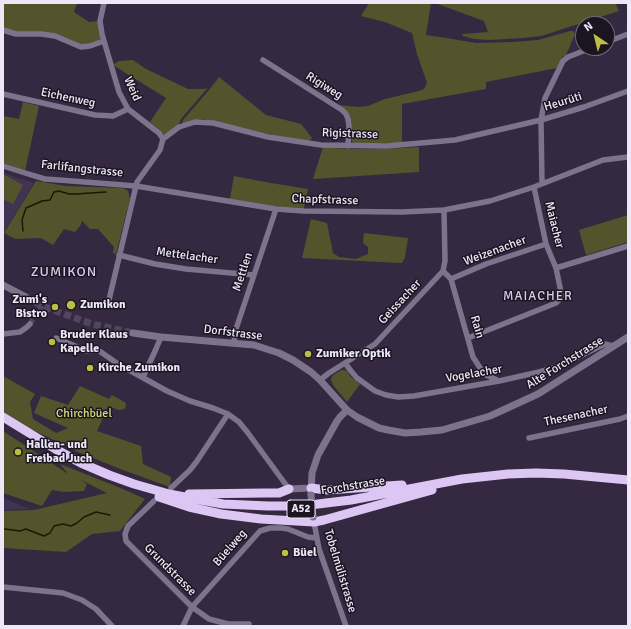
<!DOCTYPE html>
<meta charset="utf-8">
<style>
body{margin:0}
#map{position:relative;width:631px;height:629px;overflow:hidden;background:#352942;font-family:Signika,sans-serif}
canvas{display:block}
.frame{position:absolute;inset:0;border:4px solid #eee7f7;pointer-events:none}
.north{position:absolute;left:575px;top:16px;width:40px;height:40px;box-sizing:border-box;background:#1a1520;border:1px solid #6f6976;border-radius:50%;rotate:325deg;font-size:11px;font-weight:700;line-height:16px;text-align:center;color:#eee7f7}
.north::after{content:'';display:block;margin:auto;width:14px;height:18px;background:#bdbf43;clip-path:polygon(50% 0,100% 100%,50% 72%,0 100%)}
</style>
<div id="map">
<canvas width="631" height="629"></canvas>
<div class="frame"></div>
<div class="north">N</div>
</div>
<script>
const ctx = document.querySelector('canvas').getContext('2d');
ctx.lineJoin = 'round';
function fillPath(path, color) {
  ctx.fillStyle = color;
  ctx.fill(path, 'evenodd');
}
function toPath(rows) {
  const path = new Path2D();
  for (const r of rows) {
    path.moveTo(r[0], r[1]);
    for (let i = 2; i < r.length; i += 2) path.lineTo(r[i], r[i + 1]);
  }
  return path;
}
function trace(path, color, width, dash) {
  ctx.strokeStyle = color;
  ctx.lineWidth = width;
  ctx.lineCap = dash ? 'butt' : 'round';
  ctx.setLineDash(dash || []);
  ctx.stroke(path);
}
function label(font, color, halo, rows, align = 'center') {
  ctx.font = font + ' Signika,sans-serif';
  ctx.lineWidth = 3;
  ctx.setLineDash([]);
  ctx.textBaseline = 'middle';
  ctx.strokeStyle = halo;
  ctx.fillStyle = color;
  for (const [text, x, y, turn = 0] of rows) {
    ctx.save();
    ctx.translate(x, y);
    ctx.rotate((+turn || 0) * Math.PI / 180);
    ctx.textAlign = isNaN(turn) ? turn : align;
    if (halo) ctx.strokeText(text, 0, 0);
    ctx.fillText(text, 0, 0);
    ctx.restore();
  }
}
fillPath(toPath([
 [3,173,34,183,3,234],
 [3,498,30,509,3,510]
]), '#413351');
fillPath(toPath([
 [3,3,77,3,74,12,89,22,100,21,104,41,81,47,55,36,3,30],
 [369,3,431,3,426,35,446,38,476,43,513,42,538,40,570,31,573,31,575,34,566,55,562,57,557,68,486,82,486,89,402,104,402,143,354,144,351,140,351,126,339,105,358,107,368,106,385,99,419,91,424,89,427,83,417,54,412,33,385,22,361,16],
 [435,3,615,3,619,11,541,36,523,38,489,40,474,39,463,36,462,34,488,32,484,21],
 [133,60,146,69,188,89,205,89,208,87,206,90,181,119,179,124,166,135,163,134,159,129,150,122,166,98,113,65,119,61],
 [219,77,266,115,301,124,312,138,309,141,277,136,203,119,192,121,182,125,183,120,209,90],
 [23,102,39,106,25,171,3,163,3,116,19,119],
 [323,147,348,149,382,149,419,147,419,172,313,179],
 [3,174,23,185,13,204,3,199],
 [234,176,271,183,308,189,304,208,280,207,230,199],
 [36,181,66,186,122,188,127,190,129,194,129,197,130,198,116,254,113,253,114,247,98,229,90,229,82,221,80,226,75,232,64,229,53,245,41,238,16,239,13,238,4,233],
 [628,215,628,242,586,255,579,230],
 [311,219,327,223,333,253,339,257,356,259,368,254,368,247,363,243,364,233,408,238,405,257,402,263,302,258],
 [341,370,344,370,347,371,351,377,360,384,347,402,333,385,331,380,332,376],
 [3,376,35,394,30,402,33,419,56,433,68,428,34,413,41,396,68,405,80,386,109,399,112,395,126,403,125,409,119,410,108,406,97,431,141,446,143,464,171,477,170,487,123,470,78,452,27,427,3,412],
 [3,431,68,474,60,464,123,489,145,499,120,531,92,534,66,552,3,548,3,511,34,510,107,493,79,479,87,484,84,491,64,492,52,490,42,506,3,493]
]), '#53542b');
trace(toPath([
 [23,231,22,220,26,208,42,201,50,200,54,192,59,191,69,194,76,194,106,192],
 [3,528,5,529,20,531,26,529,44,536,50,533,54,526,63,524,71,526,77,523,84,517,96,512,110,515]
]), '#191a05', 1.5);
trace(toPath([
 [30,324,42,306]
]), '#51465d', 5.5, [5.5, 3]);
trace(toPath([
 [26,297,42,306,92,324,133,333]
]), '#51465d', 7, [7, 3.5]);
trace(toPath([
 [104,3,100,21,102,34,119,92,128,109,159,133,163,139,160,150,137,182,136,186,108,304],
 [3,30,16,34,41,34,55,36,81,47,90,46,104,41],
 [607,42,628,34],
 [263,60,342,110,346,114,348,119,349,126,348,146],
 [3,94,95,115,113,116,128,109],
 [163,139,179,127,195,122,213,123,268,137,321,145,387,146,455,140,541,120,545,98,563,61,568,57,591,48],
 [3,166,25,173,45,179,59,180,136,186,276,209,304,211,402,212,444,210,490,201,534,187,603,160,628,157],
 [542,183,541,120,584,107,628,91],
 [119,255,155,264,186,269,254,275],
 [556,268,628,246],
 [443,271,451,279,473,357,484,374,499,381],
 [451,279,486,264,546,244],
 [3,334,20,332,27,327,30,324],
 [56,338,87,351,98,350,118,364,167,391,190,401,213,408,228,414,239,422,248,433,289,489],
 [468,338,556,303,561,298,561,292,556,268,546,244,534,187],
 [234,343,235,332,276,209],
 [345,363,351,371,357,378,375,391,386,395,398,397,414,396,499,381,539,372,557,367,605,344,613,346],
 [143,377,156,349,161,337],
 [320,380,329,373,375,344,443,271,445,261,444,210],
 [529,438,620,419,628,416],
 [171,488,190,470,197,461,228,414],
 [154,501,128,526,125,534,126,541,192,607,209,619,228,624,249,624],
 [314,522,319,549,346,626],
 [3,587,63,593,82,600,96,609,112,626],
 [183,626,192,607,260,531,270,528,282,528,288,529,308,537,316,538]
]), '#7e738d', 5.5);
trace(toPath([
 [3,285,26,297],
 [133,333,161,337,242,344,254,345,279,353,293,360,311,372,320,380,347,410,357,417,379,428,388,430,405,433,421,432,442,430,490,416,538,394,628,337],
 [289,489,311,488],
 [311,493,312,473,318,455,337,421,340,417,347,410]
]), '#7e738d', 7);
trace(toPath([
 [3,417,57,450,81,463,109,475,134,484,169,494,206,501,223,504,268,506,302,506,318,504,351,500,462,479,508,474,536,473,564,474,628,480],
 [311,488,326,490,402,485],
 [189,494,264,493,279,493,289,489],
 [159,497,189,507,221,514,261,519,314,522,324,520,432,490]
]), '#dbc6f4', 9);
trace(toPath([
 [311,495,313,517]
]), '#7e738d', 7);
for (const [x, y, r, color] of [
 [71,305,5,"#bdbf43"],
 [55,307,4,"#bdbf43"],
 [52,342,4,"#bdbf43"],
 [308,354,4,"#bdbf43"],
 [90,368,4,"#bdbf43"],
 [18,452,4,"#bdbf43"],
 [285,553,4,"#bdbf43"]
]) {
  const dot = new Path2D();
  dot.arc(x, y, r, 0, 2 * Math.PI);
  ctx.fillStyle = color;
  ctx.fill(dot);
  trace(dot, '#1a1520', 1.5);
}
for (const [x, y, w] of [
 [301,509,28]
]) {
  const box = new Path2D();
  box.roundRect(x - w / 2, y - 9, w, 18, 3);
  ctx.fillStyle = '#1a1520';
  ctx.fill(box);
  trace(box, '#eee7f7', 1);
}
label('bold 11px', '#eee7f7', null, [
 ["A52",301,509]
]);
label('12px', '#eee7f7', '#1a1520', [
 ["Rigiweg",324,86,32],
 ["Weid",132,89,66],
 ["Eichenweg",68,98,12],
 ["Heurüti",563,102,-17],
 ["Rigistrasse",350,134,2],
 ["Farlifangstrasse",82,169,6],
 ["Chapfstrasse",325,200,2],
 ["Maiacher",554,225,76],
 ["Weizenacher",495,251,-20],
 ["Mettelacher",187,256,8],
 ["Mettlen",243,272,-72],
 ["Geissacher",400,302,-47],
 ["Rain",477,327,74],
 ["Dorfstrasse",233,333,7],
 ["Alte Forchstrasse",565,363,-32],
 ["Vogelacher",474,374,-10],
 ["Thesenacher",576,416,-12],
 ["Forchstrasse",353,486,-9],
 ["Büelweg",230,548,-49],
 ["Grundstrasse",170,570,45],
 ["Tobelmülistrasse",340,571,73]
]);
label('bold 12px', '#eee7f7', '#1a1520', [
 ["Zumi's",47,300,"right"],
 ["Bistro",47,314,"right"],
 ["Zumikon",80,305],
 ["Bruder Klaus",60,335],
 ["Kapelle",60,349],
 ["Zumiker Optik",316,354],
 ["Kirche Zumikon",98,368],
 ["Hallen- und",26,445],
 ["Freibad Juch",26,459],
 ["Büel",293,553]
], 'left');
label('12px', '#d9dc7b', '#1a1520', [
 ["Chirchbüel",84,414]
]);
ctx.letterSpacing = '1px';
label('13px', '#d7caea', '#1a1520', [
 ["MAIACHER",538,297]
]);
ctx.letterSpacing = '0px';
ctx.letterSpacing = '1px';
label('14px', '#d7caea', '#1a1520', [
 ["ZUMIKON",64,272]
]);
ctx.letterSpacing = '0px';
</script>
